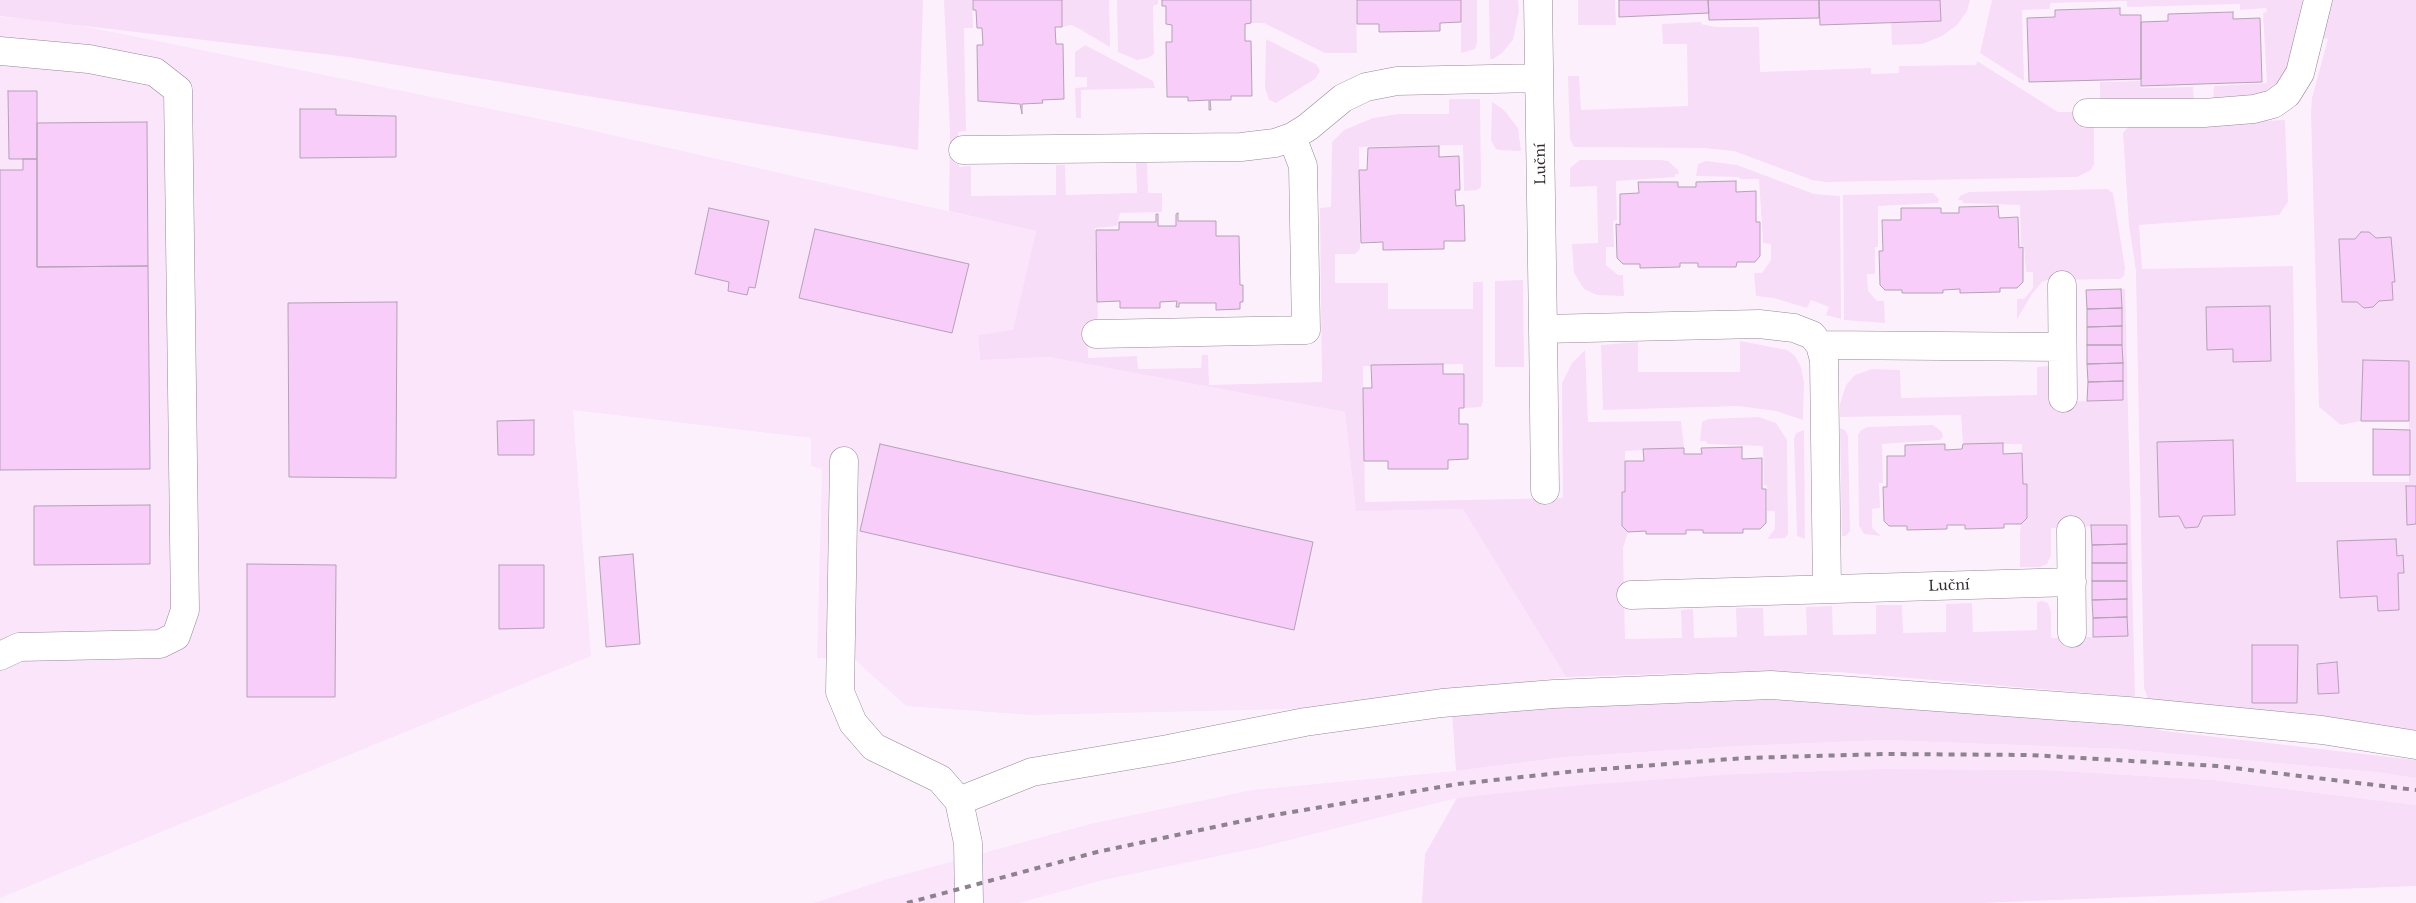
<!DOCTYPE html>
<meta charset="utf-8">
<style>
body{margin:0}
canvas{display:block;background:#fdf0fd}
</style>
<canvas width="2416" height="903"></canvas>
<script>
const ctx = document.querySelector('canvas').getContext('2d');
ctx.lineJoin = 'round';
function fillPath(path, color) {
  ctx.fillStyle = color;
  ctx.fill(path, 'evenodd');
}
function toPath(rows) {
  const path = new Path2D();
  for (const r of rows) {
    path.moveTo(r[0], r[1]);
    for (let i = 2; i < r.length; i += 2) path.lineTo(r[i], r[i + 1]);
  }
  return path;
}
function trace(path, color, width, dash) {
  ctx.strokeStyle = color;
  ctx.lineWidth = width;
  ctx.lineCap = dash ? 'butt' : 'round';
  ctx.setLineDash(dash || []);
  ctx.stroke(path);
}
function label(font, color, halo, rows, align = 'center') {
  ctx.font = font + ' "Libre Baskerville",serif';
  ctx.lineWidth = 4.5;
  ctx.setLineDash([]);
  ctx.textBaseline = 'middle';
  ctx.strokeStyle = halo;
  ctx.fillStyle = color;
  for (const [text, x, y, turn = 0] of rows) {
    ctx.save();
    ctx.translate(x, y);
    ctx.rotate((+turn || 0) * Math.PI / 180);
    ctx.textAlign = isNaN(turn) ? turn : align;
    if (halo) ctx.strokeText(text, 0, 0);
    ctx.fillText(text, 0, 0);
    ctx.restore();
  }
}
fillPath(toPath([
 [0,17,49,19,550,121,1036,231,1013,331,978,335,980,360,1049,357,1345,412,1356,510,1463,509,1566,677,1292,709,1032,715,906,706,854,659,817,658,822,469,811,466,811,438,573,410,591,656,0,898],
 [1885,740,2122,749,2376,772,2416,778,2416,805,2213,780,2044,770,1881,769,1738,774,1457,798,1262,847,1103,880,1019,903,814,903,884,880,1090,824,1252,790,1456,771,1565,757,1738,746]
]), '#fbe5fb');
fillPath(toPath([
 [0,0,923,0,918,150,348,57,0,16],
 [944,0,972,0,973,28,964,28,966,131,958,132,959,167,971,166,971,196,1056,195,1056,165,1065,165,1066,195,1137,193,1136,163,1147,163,1148,193,1162,193,1162,212,1120,213,1117,226,1095,228,1098,316,1096,321,1087,322,1088,358,1137,356,1138,369,1201,368,1202,355,1208,355,1209,385,1322,382,1320,208,1331,207,1332,142,1344,130,1373,118,1398,114,1449,114,1449,100,1451,99,1480,99,1481,181,1481,187,1477,190,1464,191,1463,145,1359,147,1360,249,1355,254,1335,254,1335,283,1388,283,1388,309,1473,309,1473,282,1483,282,1483,402,1481,407,1464,408,1463,364,1363,366,1365,502,1563,498,1562,383,1572,363,1585,350,1588,422,1681,421,1684,448,1625,451,1625,492,1622,492,1622,526,1628,532,1623,548,1625,639,1682,638,1681,610,1693,609,1694,638,1737,637,1736,608,1763,608,1764,636,1807,635,1806,607,1832,606,1833,635,1876,634,1876,605,1902,605,1903,633,1946,632,1946,604,1972,603,1973,632,2037,630,2037,602,2042,601,2048,603,2051,612,2051,638,2127,636,2127,525,2051,528,2051,555,2047,564,2040,567,2020,567,2020,534,2021,524,2027,518,2027,484,2023,484,2022,444,1963,444,1961,415,1840,417,1840,404,1846,385,1855,375,1872,369,1900,370,1901,398,2037,395,2037,367,2048,366,2053,369,2054,402,2123,400,2121,289,2125,289,2135,697,1838,672,1731,672,1566,677,1463,509,1356,511,1345,412,1049,357,980,360,978,335,1013,330,1036,231,949,211,950,131],
 [1062,0,1109,0,1110,47,1078,28,1071,25,1062,27],
 [1117,0,1158,0,1158,4,1153,6,1154,54,1148,58,1137,60,1118,52],
 [1251,0,1356,0,1357,53,1325,53,1264,23,1251,23],
 [1461,0,1477,0,1477,42,1475,49,1461,53],
 [1489,0,1518,0,1519,11,1513,40,1502,53,1493,59,1490,59],
 [1578,0,1615,0,1616,25,1578,25],
 [1940,0,1970,0,1967,11,1957,25,1942,36,1922,44,1892,45,1891,22],
 [1992,0,2303,0,2303,9,2291,60,2280,84,2260,97,2213,101,2214,86,2267,83,2263,13,2267,12,2266,8,2240,10,2240,4,2127,7,2127,1,2050,3,2050,9,2022,10,2024,81,1980,53],
 [2329,0,2416,0,2416,486,2406,486,2408,525,2416,524,2416,736,2149,702,2144,688,2136,271,2129,225,2123,133,2128,127,2285,120,2288,202,2279,215,2139,225,2142,269,2293,266,2296,482,2409,482,2409,361,2363,360,2361,421,2341,425,2319,407,2311,113,2312,98,2328,39,2318,37],
 [2361,232,2369,232,2376,238,2391,237,2395,281,2392,282,2393,300,2379,301,2372,307,2364,308,2357,302,2342,302,2339,240,2355,239],
 [2270,306,2270,361,2233,361,2233,349,2207,349,2206,307],
 [2233,440,2235,515,2203,516,2198,527,2185,528,2179,516,2159,516,2157,442],
 [2396,539,2397,556,2403,556,2404,572,2398,573,2399,610,2378,611,2377,596,2340,598,2338,542],
 [2252,645,2298,645,2297,703,2252,703],
 [2337,662,2339,693,2318,694,2317,664],
 [1701,22,1701,24,1716,27,1759,27,1760,72,1871,68,1871,74,1899,73,1899,66,1976,65,1977,61,2058,112,2081,112,2082,128,2094,127,2094,164,2091,170,2077,177,1825,182,1812,180,1734,151,1703,148,1574,147,1570,139,1568,76,1579,76,1581,110,1688,106,1687,44,1663,44,1662,24],
 [1266,39,1317,65,1320,71,1315,79,1276,103,1269,100,1265,88],
 [1085,45,1153,81,1155,88,1081,90,1081,118,1076,118,1075,88,1087,87,1087,77,1075,77,1075,52],
 [2140,81,2141,88,2193,87,2194,103,2100,105,2100,82],
 [1492,102,1503,109,1518,128,1521,151,1498,150,1495,148,1491,140],
 [1580,160,1661,160,1668,161,1678,170,1679,174,1675,174,1675,177,1616,181,1617,220,1613,221,1614,247,1606,247,1606,265,1618,275,1623,275,1624,296,1597,295,1584,289,1574,273,1572,244,1598,243,1597,186,1570,187,1570,168],
 [1706,161,1737,165,1814,194,1840,196,1841,319,1826,315,1829,307,1811,300,1807,308,1774,298,1756,296,1754,273,1762,273,1771,260,1771,244,1763,243,1759,179,1740,179,1739,177,1696,176,1698,164],
 [2107,189,2113,193,2125,268,2124,276,2120,279,2047,280,2042,282,2032,294,2017,319,2017,299,2024,299,2033,288,2033,272,2026,272,2024,246,2021,245,2020,205,1963,203,1962,200,1958,200,1960,196,1969,192],
 [1933,193,1939,199,1938,203,1878,206,1878,247,1875,247,1875,274,1867,274,1868,291,1877,301,1884,301,1885,323,1844,320,1843,195],
 [1523,280,1524,367,1495,367,1495,281],
 [1740,341,1787,350,1795,356,1801,367,1804,383,1803,420,1776,411,1738,406,1603,410,1601,345,1638,342,1638,372,1740,372],
 [1759,417,1776,423,1787,440,1788,534,1785,538,1767,539,1775,529,1775,511,1767,511,1767,486,1764,485,1763,446,1707,444,1706,441,1700,441,1702,422,1708,419],
 [1933,425,1942,432,1943,437,1940,440,1882,444,1883,483,1879,483,1880,508,1872,509,1872,528,1881,536,1864,534,1859,526,1858,435,1861,430,1868,427],
 [1840,428,1845,430,1848,436,1850,531,1846,536,1842,536],
 [1804,430,1805,539,1797,536,1794,439,1796,433],
 [1810,695,2132,723,2164,731,2416,760,2416,778,2376,772,2122,749,1885,740,1738,746,1565,757,1456,771,1452,711],
 [1881,769,2044,770,2213,780,2416,805,2416,886,1981,903,1422,903,1425,854,1457,798,1570,786,1738,774]
]), '#f8ddf9');
const building = toPath([
 [973,0,1062,0,1062,27,1055,27,1056,44,1063,44,1064,99,1042,100,1043,103,1022,104,1022,114,1020,104,978,101,977,45,983,45,982,28,977,28,976,10,973,10,973,0],
 [1162,0,1251,0,1251,23,1245,24,1245,41,1251,41,1252,96,1231,96,1231,100,1210,100,1211,110,1209,110,1209,100,1188,101,1188,97,1167,97,1166,42,1172,42,1172,25,1166,24,1166,6,1162,6,1162,0],
 [1357,0,1461,0,1461,22,1440,23,1440,31,1379,32,1379,24,1357,24,1357,0],
 [1619,0,1708,0,1709,13,1619,17,1619,0],
 [1708,0,1819,0,1819,18,1709,20,1708,0],
 [1819,0,1940,0,1941,21,1820,25,1819,0],
 [2120,8,2120,15,2141,15,2141,79,2029,82,2027,18,2055,17,2055,10,2120,8],
 [2233,12,2233,19,2260,18,2262,82,2141,86,2141,22,2168,21,2168,14,2233,12],
 [8,91,37,91,37,159,9,159,8,91],
 [300,109,336,109,336,115,396,116,396,157,300,158,300,109],
 [147,122,148,266,37,267,37,123,147,122],
 [1439,146,1439,157,1459,156,1460,190,1455,190,1456,206,1464,205,1465,241,1444,241,1444,249,1383,250,1383,242,1361,243,1359,170,1367,170,1368,148,1439,146],
 [23,159,37,159,37,267,148,266,150,469,0,470,0,170,23,170,23,159],
 [1736,181,1736,192,1756,191,1756,222,1760,222,1760,256,1755,262,1737,262,1736,267,1698,267,1698,263,1680,263,1680,267,1640,268,1640,264,1623,264,1617,258,1616,224,1620,225,1620,194,1639,193,1638,182,1678,182,1678,187,1696,187,1696,182,1736,181],
 [1998,206,1999,218,2018,217,2019,248,2023,247,2023,282,2017,288,2000,288,2000,292,1960,293,1960,289,1943,290,1943,293,1902,293,1902,290,1885,290,1880,285,1879,251,1883,251,1882,220,1901,220,1901,208,1941,208,1941,213,1959,213,1959,207,1998,206],
 [709,208,769,221,755,288,749,287,747,295,728,291,729,282,695,274,709,208],
 [1178,213,1178,221,1216,221,1216,236,1239,236,1240,285,1243,285,1243,302,1240,302,1240,309,1216,310,1216,303,1179,303,1179,307,1176,307,1177,301,1160,302,1160,308,1120,308,1120,301,1097,302,1096,230,1119,230,1119,222,1156,222,1156,214,1158,214,1158,226,1176,226,1176,214,1178,213],
 [815,229,969,264,952,333,799,298,815,229],
 [2361,232,2369,232,2376,238,2391,237,2395,282,2392,282,2393,300,2379,301,2373,307,2364,308,2357,302,2342,302,2339,239,2355,239,2361,232],
 [2121,289,2122,308,2087,309,2086,290,2121,289],
 [397,302,396,478,289,477,288,303,397,302],
 [2270,306,2271,361,2233,362,2233,349,2207,350,2206,307,2270,306],
 [2122,308,2122,326,2087,327,2087,309,2122,308],
 [2122,326,2122,345,2087,345,2087,327,2122,326],
 [2087,345,2122,345,2123,363,2087,364,2087,345],
 [2363,360,2409,361,2409,421,2361,421,2363,360],
 [2123,363,2123,381,2088,382,2087,364,2123,363],
 [1443,364,1443,374,1464,374,1464,408,1459,408,1459,424,1468,424,1468,459,1448,460,1448,469,1388,469,1388,461,1364,461,1363,388,1372,388,1371,365,1443,364],
 [2123,381,2123,400,2087,401,2088,382,2123,381],
 [534,420,534,455,498,455,497,421,534,420],
 [2373,429,2410,430,2410,475,2373,475,2373,429],
 [2233,440,2235,515,2203,516,2198,527,2185,528,2179,516,2159,517,2157,442,2233,440],
 [2003,443,2003,454,2022,453,2023,484,2027,484,2027,518,2021,524,2004,524,2004,528,1965,529,1965,525,1947,525,1947,529,1907,530,1907,526,1889,526,1884,521,1883,487,1887,487,1887,456,1905,456,1905,445,1945,444,1945,450,1962,449,1963,444,2003,443],
 [880,444,1313,542,1294,630,860,531,880,444],
 [1742,447,1742,459,1762,458,1762,489,1766,489,1766,523,1760,529,1743,529,1743,533,1703,533,1703,530,1686,530,1686,534,1646,534,1646,531,1628,532,1622,526,1622,492,1625,492,1625,461,1644,461,1643,449,1684,448,1684,454,1702,454,1701,448,1742,447],
 [2406,486,2416,486,2416,524,2407,525,2406,486],
 [150,505,150,564,34,565,34,506,150,505],
 [2091,525,2127,525,2127,544,2092,545,2091,525],
 [2396,539,2397,556,2403,555,2404,573,2398,573,2399,610,2378,611,2377,596,2340,598,2337,541,2396,539],
 [2127,544,2127,563,2092,563,2092,545,2127,544],
 [633,554,640,644,606,647,599,557,633,554],
 [2092,563,2127,563,2127,581,2092,581,2092,563],
 [247,564,336,565,335,697,247,697,247,564],
 [499,565,544,565,544,628,499,629,499,565],
 [2092,581,2127,581,2127,599,2092,600,2092,581],
 [2127,599,2127,617,2093,618,2092,600,2127,599],
 [2127,617,2128,636,2093,637,2093,618,2127,617],
 [2252,645,2298,645,2297,703,2252,703,2252,645],
 [2337,662,2339,693,2318,694,2317,664,2337,662]
]);
fillPath(building, '#f9cdfa');
trace(building, '#b2a3b3', 1);
const minor = toPath([
 [1538,0,1543,329,1759,324,1794,328,1812,335,1820,345,2062,347],
 [0,51,89,59,155,72,178,90,185,610,176,636,160,644,19,647,0,656],
 [2087,113,2204,113,2254,109,2273,104,2287,94,2300,73,2318,0],
 [963,150,1241,147,1275,143,1292,137,1308,127,1343,98,1366,87,1397,81,1539,78],
 [2062,285,2063,398],
 [1543,329,1545,490],
 [1096,334,1306,330,1303,166,1292,137],
 [1820,345,1824,360,1827,589],
 [844,461,840,692,853,723,874,747,940,779,959,801,968,843,969,903],
 [2071,530,2072,633],
 [1631,595,2072,582],
 [959,801,1032,772,1168,749,1305,722,1442,703,1554,694,1771,685,2128,711,2322,730,2416,745]
]);
trace(minor, '#968896', 29);
trace(minor, '#fff', 28);
trace(toPath([
 [907,903,1097,852,1257,818,1458,784,1577,771,1744,758,1885,754,2030,755,2217,766,2416,790]
]), '#8c838c', 4, [6, 6]);
label('14px', '#332d33', '#fff', [
 ["Luční",1541,164,-91],
 ["Luční",1949,586,-2]
]);
</script>
